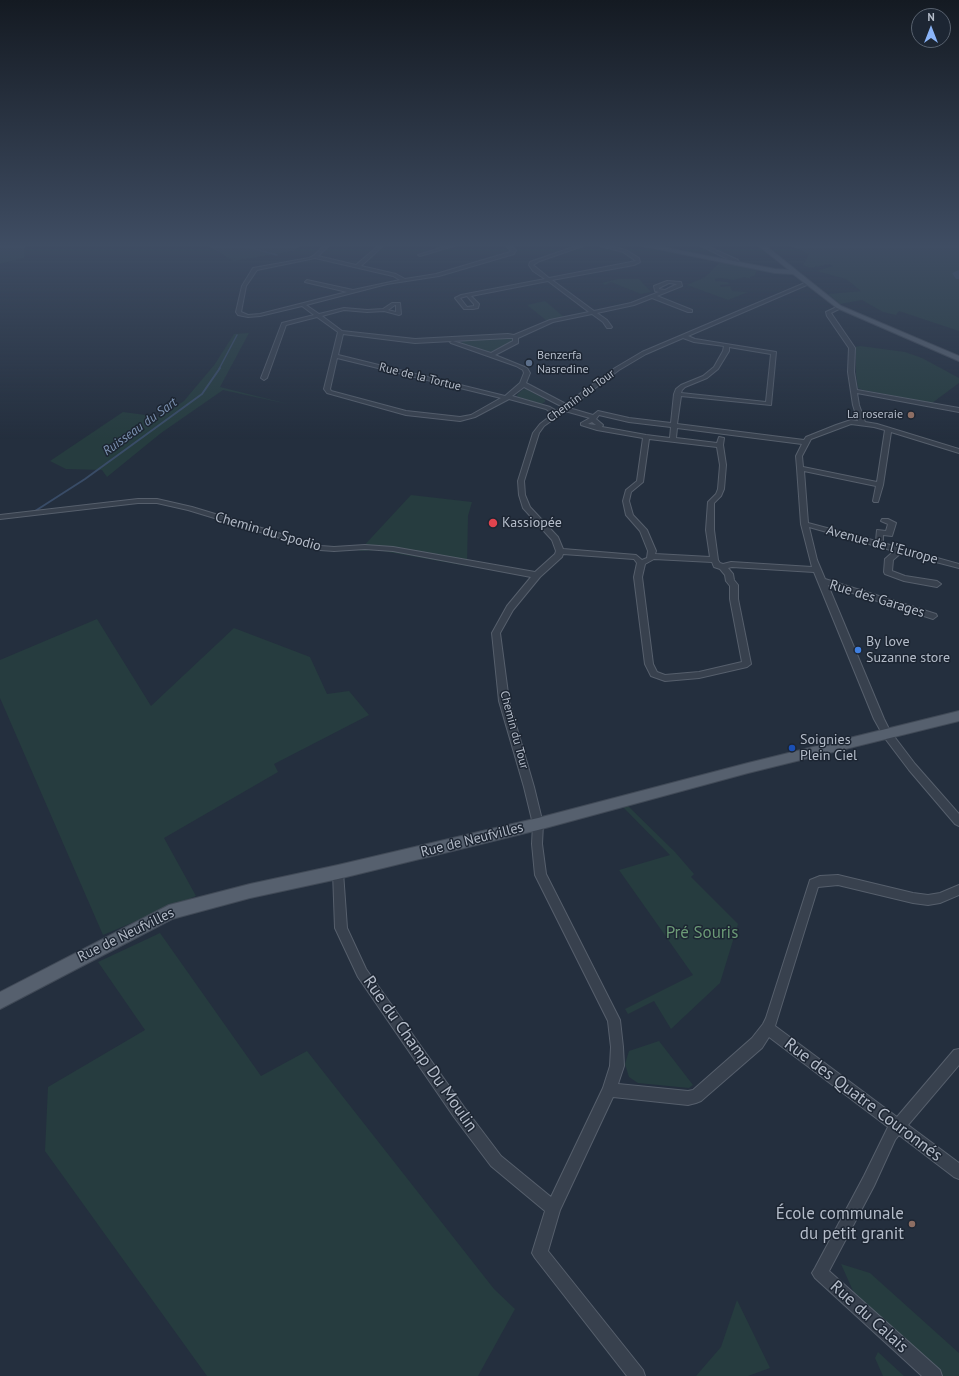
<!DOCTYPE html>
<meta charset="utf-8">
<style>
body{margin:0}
#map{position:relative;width:959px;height:1376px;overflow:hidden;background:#242f3e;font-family:"PT Sans",sans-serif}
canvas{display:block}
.north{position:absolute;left:911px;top:8px;width:40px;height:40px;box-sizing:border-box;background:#1d2633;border:1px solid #59626f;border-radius:50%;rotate:0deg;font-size:11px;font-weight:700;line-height:16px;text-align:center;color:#b4bcc9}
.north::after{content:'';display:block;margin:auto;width:14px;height:18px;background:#8ab4f8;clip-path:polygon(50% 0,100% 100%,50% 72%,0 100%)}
</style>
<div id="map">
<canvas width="959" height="1376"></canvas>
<div class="north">N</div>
</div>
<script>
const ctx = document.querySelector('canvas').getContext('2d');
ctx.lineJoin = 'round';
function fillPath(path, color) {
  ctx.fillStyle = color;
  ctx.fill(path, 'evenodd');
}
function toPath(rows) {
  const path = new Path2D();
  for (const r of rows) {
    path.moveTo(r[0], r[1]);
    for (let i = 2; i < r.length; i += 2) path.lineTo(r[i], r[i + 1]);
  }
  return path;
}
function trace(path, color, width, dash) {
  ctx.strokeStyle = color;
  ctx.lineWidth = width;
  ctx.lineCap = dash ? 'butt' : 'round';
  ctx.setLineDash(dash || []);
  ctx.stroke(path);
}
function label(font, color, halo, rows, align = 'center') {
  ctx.font = font + ' "PT Sans",sans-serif';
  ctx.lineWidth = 3;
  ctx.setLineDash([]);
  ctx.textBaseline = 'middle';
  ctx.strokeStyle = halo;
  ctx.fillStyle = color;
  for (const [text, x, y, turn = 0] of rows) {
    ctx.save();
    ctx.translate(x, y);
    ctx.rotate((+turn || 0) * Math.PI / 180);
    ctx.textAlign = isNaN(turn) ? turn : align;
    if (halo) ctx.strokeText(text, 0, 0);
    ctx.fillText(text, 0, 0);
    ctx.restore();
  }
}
fillPath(toPath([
 [0,246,25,246,24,258,0,264],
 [208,246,300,246,294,251,234,261],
 [791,246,959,246,959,272,956,274,959,277,959,331,899,311,896,315,883,312,862,300,840,304,828,294,861,291,846,279,816,271,833,266,829,264,810,268,803,265,809,254],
 [720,262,757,269,755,275,750,277,751,279,745,277,733,280,721,278,715,279,715,281,727,282,730,284,720,285,721,287,730,286,732,291,748,292,728,300,687,285,705,277],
 [618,279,639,279,651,292,641,294,611,282,605,285,602,283],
 [545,301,564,317,547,321,527,305],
 [249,333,220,387,288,404,223,390,161,433,107,477,102,470,66,469,50,461,123,412,160,417,184,401,215,364,234,334],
 [510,338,513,339,514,341,491,352,462,343,464,340],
 [860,346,905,352,922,358,959,378,959,383,932,403,863,390,858,388,856,374,856,351,855,347],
 [526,389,543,398,545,400,545,402,541,404,518,397,517,395,522,390],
 [411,495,472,502,468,516,467,566,377,550,359,551],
 [97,619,151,706,234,628,310,657,327,694,349,691,369,715,274,764,278,772,164,838,196,896,103,935,0,698,0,660],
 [627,805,675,852,694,874,691,877,738,924,720,983,671,1029,654,1001,628,1014,625,1009,693,975,619,870,670,855,622,806],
 [160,933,261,1076,307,1051,494,1289,515,1309,478,1376,207,1376,45,1151,48,1087,145,1030,98,962],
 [659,1041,693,1085,689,1088,638,1083,629,1077,625,1064,629,1051],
 [841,1264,870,1273,959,1353,959,1376,940,1376,862,1311],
 [737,1300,770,1368,748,1376,696,1376,721,1347],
 [878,1352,904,1376,883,1376,875,1358]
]), '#263c3f');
trace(toPath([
 [244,246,277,255],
 [219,369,237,335]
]), '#394c67', 1.5);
trace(toPath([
 [32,513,85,479,202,394,220,368]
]), '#394c67', 2);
fillPath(toPath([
 [959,270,959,279,956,279,952,273,959,270]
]), '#394c67');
const minor = toPath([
 [324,246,329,246,318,256,356,265,378,246,383,246,361,266,396,274,405,279,436,274,510,252,511,251,506,246,511,246,516,250,514,254,439,276,387,284,306,305,319,314,344,308,367,310,383,309,392,303,400,303,401,314,399,315,384,311,367,312,344,310,322,316,342,331,415,339,508,334,514,335,550,320,589,312,548,281,471,296,479,304,478,308,473,309,464,309,455,298,461,295,545,279,533,271,529,265,530,262,576,246,583,246,540,261,533,265,549,278,636,261,623,252,600,246,609,246,626,250,639,258,640,262,634,265,552,280,594,311,631,303,659,292,655,291,654,286,667,281,681,282,682,286,657,296,692,310,692,312,688,312,652,298,634,305,597,313,607,320,612,327,611,328,607,328,603,322,592,314,553,322,518,338,518,343,495,355,527,368,530,373,526,383,566,404,615,368,642,352,807,282,809,284,688,336,695,339,776,352,771,405,681,396,677,424,804,440,806,437,836,425,851,420,858,421,853,405,848,372,849,348,827,316,826,312,839,306,841,307,841,308,831,313,855,348,854,372,857,390,959,408,959,412,857,393,859,405,865,422,877,424,959,449,959,453,891,432,883,485,878,502,874,502,873,501,876,486,804,471,808,523,876,541,877,530,886,531,888,524,881,521,882,519,888,519,896,523,892,536,883,535,883,543,959,564,959,568,901,553,893,560,892,571,905,576,937,581,941,584,937,587,904,581,885,574,884,572,885,559,894,551,809,527,817,560,825,579,936,614,937,616,933,619,828,585,884,719,890,731,915,764,959,814,959,826,955,824,909,770,884,737,874,719,814,572,732,567,728,568,733,574,734,580,738,585,738,599,751,664,747,667,699,678,665,681,651,676,645,664,634,577,637,563,634,559,563,554,562,557,540,577,513,610,500,633,509,701,534,787,543,824,542,844,546,874,620,1020,623,1047,624,1066,618,1084,688,1091,693,1090,752,1038,763,1024,766,1018,810,880,820,876,838,875,913,893,928,895,940,893,959,885,959,895,940,903,928,905,913,903,838,885,818,887,775,1026,897,1117,954,1050,959,1049,959,1065,908,1125,959,1163,959,1179,954,1177,899,1135,895,1140,874,1186,829,1271,940,1370,942,1376,922,1376,815,1278,812,1273,815,1268,864,1176,888,1127,769,1037,762,1048,701,1101,696,1103,688,1105,613,1097,560,1210,548,1251,643,1370,645,1376,627,1376,535,1258,532,1253,545,1211,491,1166,454,1117,358,977,335,928,333,872,334,868,338,867,342,868,343,872,347,928,366,969,464,1107,501,1156,551,1197,603,1088,610,1066,611,1047,608,1021,535,875,532,844,533,824,524,787,499,701,492,633,507,606,531,577,393,551,365,549,334,551,320,550,188,510,157,503,138,503,0,519,0,515,138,499,157,499,192,507,321,546,334,547,365,545,393,547,535,572,555,554,556,551,552,540,523,508,519,495,518,481,533,433,540,424,553,414,546,409,509,399,475,417,460,421,406,415,327,393,324,389,338,332,317,317,286,325,267,378,264,380,261,378,282,323,314,315,302,306,260,316,248,317,238,315,236,312,242,286,253,268,309,258,313,256,324,246],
 [315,258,393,276,400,280,353,290,307,280,305,282,347,292,260,314,248,315,241,312,246,286,257,270,315,258],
 [669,283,677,284,665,290,659,289,659,288,669,283],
 [467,296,474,304,474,306,467,307,460,298,467,296],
 [396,305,396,312,388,310,395,305,396,305],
 [343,334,415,343,452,341,450,342,451,343,516,366,523,370,524,373,520,383,505,396,338,355,343,334],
 [508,338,513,338,513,341,491,353,453,341,508,338],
 [683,338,694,342,724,346,723,351,714,367,703,376,681,385,676,389,674,394,671,423,629,418,598,411,593,415,569,408,619,370,646,354,683,338],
 [729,347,771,354,766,402,681,393,682,390,685,387,707,378,718,369,729,351,729,347],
 [337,358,501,398,471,415,460,417,406,411,331,391,330,389,337,358],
 [524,387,561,406,557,411,550,407,512,396,524,387],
 [565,411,590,418,581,423,581,425,597,430,643,438,637,481,626,490,623,501,626,515,640,531,648,551,647,558,642,560,636,555,563,549,558,537,530,507,525,495,524,481,539,433,544,426,565,411],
 [599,415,629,422,671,427,670,438,646,435,602,427,603,425,602,424,596,419,599,415],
 [592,422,596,425,588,424,592,422],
 [851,424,874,427,885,430,877,482,803,467,802,456,811,439,851,424],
 [677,428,802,444,796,456,797,468,801,524,812,567,731,562,723,564,720,563,718,560,714,530,714,503,721,496,724,489,726,465,723,445,724,438,719,437,717,443,676,438,677,428],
 [649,439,717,447,720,465,718,489,716,494,708,502,706,530,710,557,655,554,656,551,647,530,633,515,629,501,631,492,643,482,649,439],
 [654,559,712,562,714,567,720,569,725,575,726,581,730,586,730,599,742,662,699,672,665,675,657,672,653,664,642,577,645,564,654,559],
 [446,246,454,246,420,256,418,255,446,246],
 [701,246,707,246,738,260,740,264,736,265,734,262,701,246]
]);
const major = toPath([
 [643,246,656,246,775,269,789,270,759,246,766,246,841,306,959,356,959,361,837,308,793,274,775,273,643,246],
 [959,711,959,721,748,773,538,830,338,879,250,898,172,919,0,1009,0,992,169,905,250,884,338,865,538,818,748,763,959,711]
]);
trace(minor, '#565f6c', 2);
trace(major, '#414a57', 2);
fillPath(minor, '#38414e');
fillPath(major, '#56606e');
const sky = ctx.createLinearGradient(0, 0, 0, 439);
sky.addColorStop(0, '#141a22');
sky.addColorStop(0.56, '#3f4d63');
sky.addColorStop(1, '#3f4d6300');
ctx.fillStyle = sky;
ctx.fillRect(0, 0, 959, 439);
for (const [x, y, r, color] of [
 [529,363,4,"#5c6f8a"],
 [911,415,4,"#8d6e63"],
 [493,523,5,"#e0444e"],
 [858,650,4,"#3f7fe0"],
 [792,748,4,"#1a4fb4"],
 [912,1224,4,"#8d6e63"]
]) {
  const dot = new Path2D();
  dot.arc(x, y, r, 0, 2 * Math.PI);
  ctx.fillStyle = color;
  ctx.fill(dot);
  trace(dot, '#1d2633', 1.5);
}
label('12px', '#b4bcc9', '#1d2633', [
 ["Benzerfa",537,356],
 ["Nasredine",537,370],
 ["La roseraie",903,415,"right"]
], 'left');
label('12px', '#b4bcc9', '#1d2633', [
 ["Rue de la Tortue",420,377,14],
 ["Chemin du Tour",581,396,-36],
 ["Chemin du Tour",514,730,75]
]);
label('italic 13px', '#7c92b1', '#1d2633', [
 ["Ruisseau du Sart",140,427,-36]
]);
label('14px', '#b4bcc9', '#1d2633', [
 ["Kassiopée",502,523],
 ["By love",866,642],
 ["Suzanne store",866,658],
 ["Soignies",800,740],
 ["Plein Ciel",800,756]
], 'left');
label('14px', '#b4bcc9', '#1d2633', [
 ["Chemin du Spodio",268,532,16],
 ["Avenue de l'Europe",882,545,15],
 ["Rue des Garages",877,599,17],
 ["Rue de Neufvilles",472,840,-14],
 ["Rue de Neufvilles",126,935,-26]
]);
label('17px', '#6b9a76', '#1d2633', [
 ["Pré Souris",702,933]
]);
label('17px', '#b4bcc9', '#1d2633', [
 ["Rue du Champ Du Moulin",420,1054,55],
 ["Rue des Quatre Couronnés",863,1100,37],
 ["Rue du Calais",869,1317,42]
]);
label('17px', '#b4bcc9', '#1d2633', [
 ["École communale",904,1214],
 ["du petit granit",904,1234]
], 'right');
</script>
